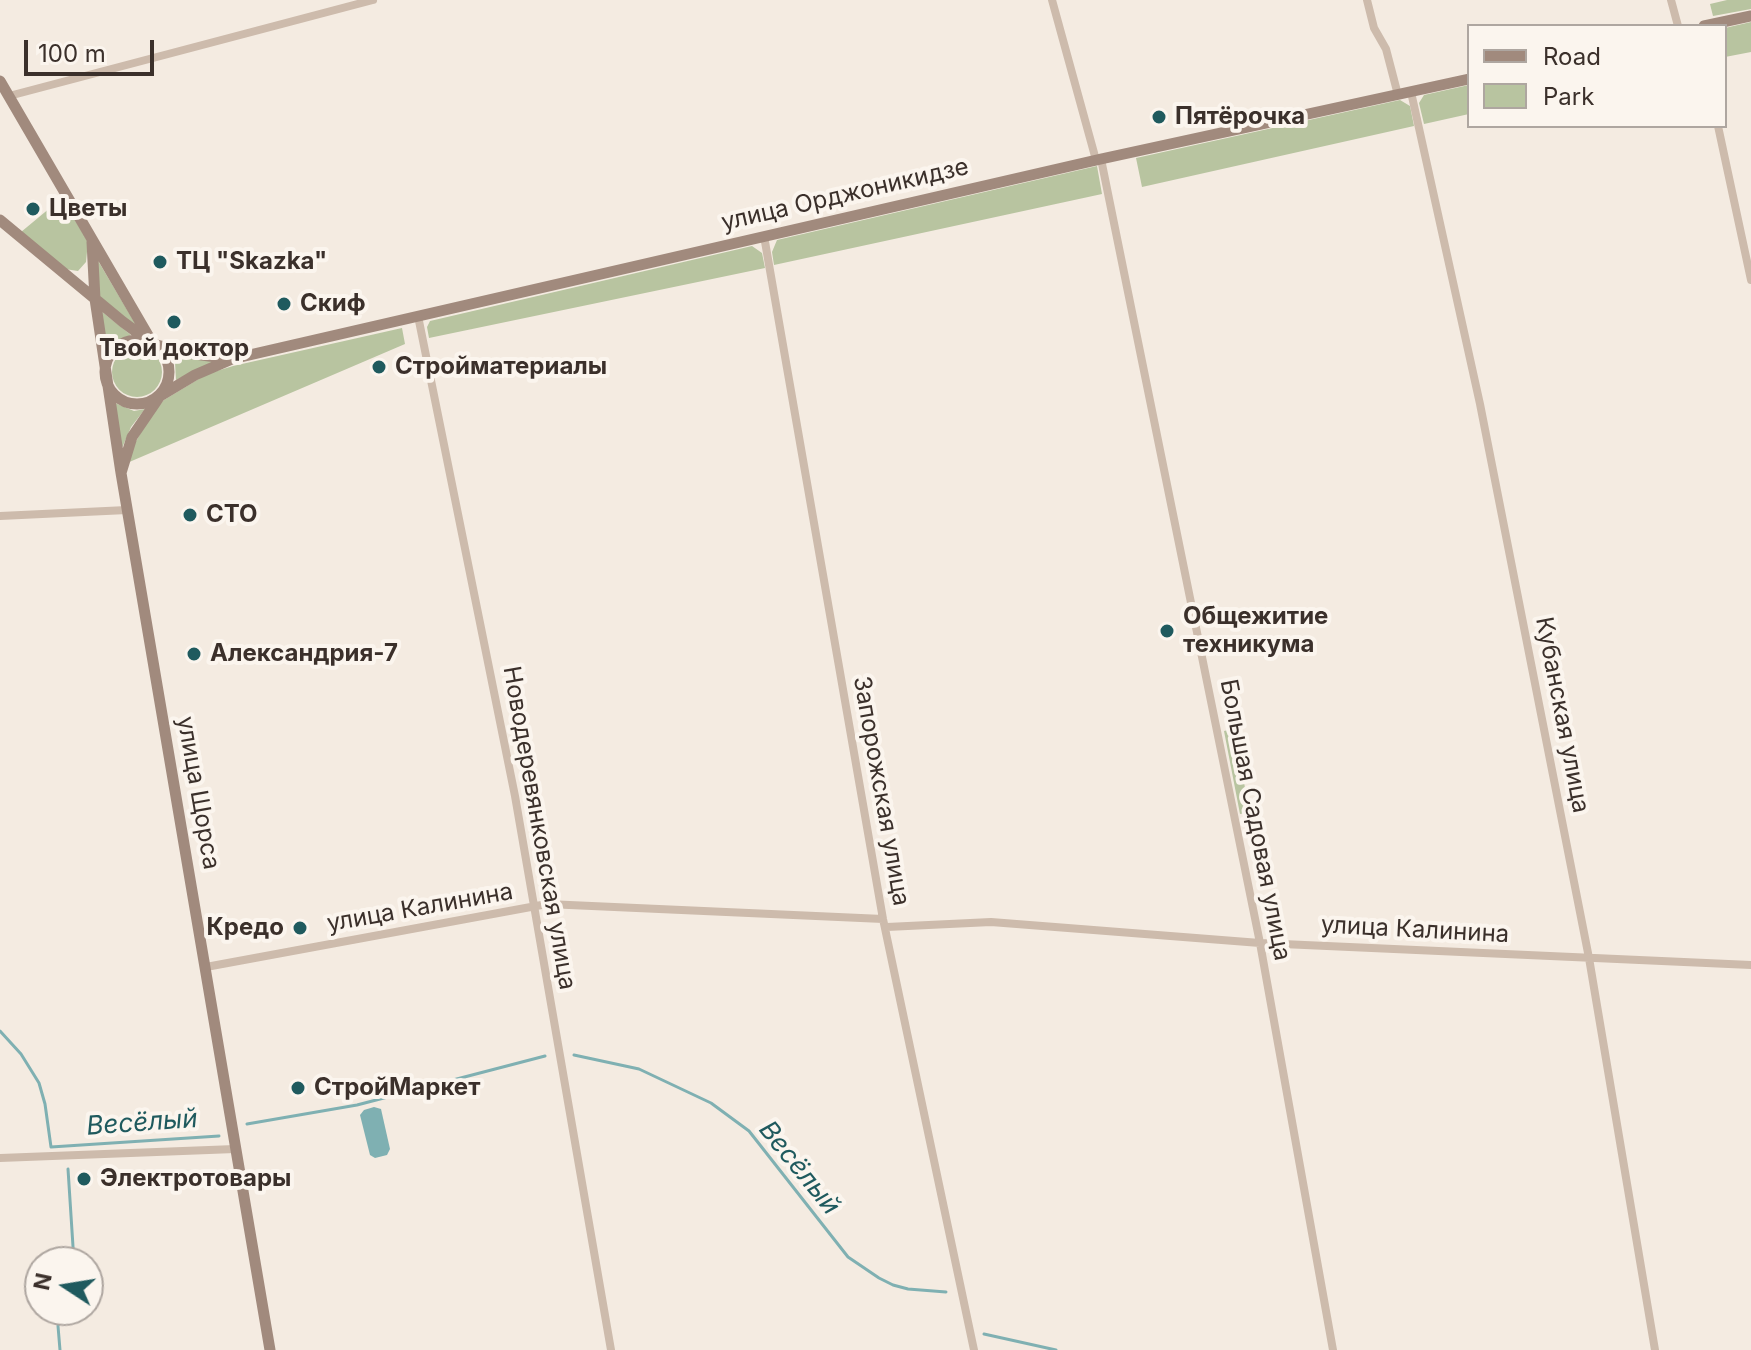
<!DOCTYPE html>
<meta charset="utf-8">
<style>
body{margin:0}
#map{position:relative;width:1751px;height:1350px;overflow:hidden;background:#f4ebe1;font-family:Inter,sans-serif}
canvas{display:block}
.legend{position:absolute;left:1467px;top:24px;width:260px;height:104px;box-sizing:border-box;background:#fbf5ee;border:2px solid #aea6a0;margin:0;padding:10px 14px;list-style:none;font-size:24px;color:#3b302b}
.legend li{display:flex;align-items:center;gap:16px;height:40px}
.legend b{width:40px;border:2px solid #aea6a0}
.north{position:absolute;left:24px;top:1246px;width:80px;height:80px;box-sizing:border-box;background:#fbf5ee;border:2px solid #aea6a0;border-radius:50%;rotate:282deg;font-size:22px;font-weight:700;line-height:32px;text-align:center;color:#3b302b}
.north::after{content:'';display:block;margin:auto;width:28px;height:36px;background:#1f5a5e;clip-path:polygon(50% 0,100% 100%,50% 72%,0 100%)}
.scale{position:absolute;left:24px;top:40px;width:130px;height:36px;box-sizing:border-box;border:4px solid #3b302b;border-top:0;padding-left:10px;font-size:24px;line-height:28px;white-space:nowrap;color:#3b302b;-webkit-text-stroke:6px #fbf5ee;paint-order:stroke}
</style>
<div id="map">
<canvas width="1751" height="1350"></canvas>
<ul class="legend">
<li><b style="height:10px;background:#a18a7d"></b>Road</li>
<li><b style="height:22px;background:#b8c4a0"></b>Park</li>
</ul>
<div class="north">N</div>
<div class="scale">100 m</div>
</div>
<script>
const ctx = document.querySelector('canvas').getContext('2d');
ctx.lineJoin = 'round';
function fillPath(path, color) {
  ctx.fillStyle = color;
  ctx.fill(path, 'evenodd');
}
function toPath(rows) {
  const path = new Path2D();
  for (const r of rows) {
    if (r.length === 3) {
      path.moveTo(r[0] + r[2], r[1]);
      path.arc(r[0], r[1], r[2], 0, 2 * Math.PI);
      continue;
    }
    path.moveTo(r[0], r[1]);
    for (let i = 2; i < r.length; i += 2) path.lineTo(r[i], r[i + 1]);
  }
  return path;
}
function trace(path, color, width, dash) {
  ctx.strokeStyle = color;
  ctx.lineWidth = width;
  ctx.lineCap = dash ? 'butt' : 'round';
  ctx.setLineDash(dash || []);
  ctx.stroke(path);
}
function label(font, color, halo, rows, align = 'center') {
  ctx.font = font + ' Inter,sans-serif';
  ctx.lineWidth = 8;
  ctx.setLineDash([]);
  ctx.textBaseline = 'middle';
  ctx.strokeStyle = halo;
  ctx.fillStyle = color;
  for (const [text, x, y, turn = 0] of rows) {
    ctx.save();
    ctx.translate(x, y);
    ctx.rotate((+turn || 0) * Math.PI / 180);
    ctx.textAlign = isNaN(turn) ? turn : align;
    if (halo) ctx.strokeText(text, 0, 0);
    ctx.fillText(text, 0, 0);
    ctx.restore();
  }
}
fillPath(toPath([
 [1727,0,1751,0,1751,9,1713,16,1710,4],
 [1751,22,1751,52,1725,57,1725,28],
 [1469,85,1469,114,1424,124,1419,103,1424,95],
 [1400,100,1410,106,1414,126,1142,187,1136,158],
 [1097,166,1102,194,774,265,772,252,777,240],
 [62,198,88,242,86,262,78,271,65,269,21,232],
 [752,246,762,253,765,268,429,338,427,327,430,321],
 [97,259,139,330,99,298],
 [101,311,131,335,117,341,108,350],
 [402,328,405,344,127,463,129,454,150,416,164,400,207,374,233,366],
 [137,372,25],
 [171,354,214,362,176,380,175,362],
 [115,403,134,411,145,409,131,427,122,448],
 [1233,729,1250,812,1240,814,1224,731]
]), '#b8c4a0');
fillPath(toPath([
 [374,1107,381,1109,390,1149,387,1155,375,1158,370,1155,360,1115,364,1110]
]), '#7fb0b2');
trace(toPath([
 [0,1031,21,1054,39,1083,45,1104,51,1147,219,1136],
 [574,1055,639,1069,711,1103,749,1131,848,1257,879,1278,893,1285,908,1289,946,1292],
 [247,1124,357,1105,545,1056],
 [68,1169,74,1262],
 [984,1334,1056,1350],
 [60,1350,58,1326,62,1310]
]), '#7fb0b2', 3);
trace(toPath([
 [1052,0,1096,160],
 [1367,0,1374,28,1386,49,1398,95],
 [1671,0,1678,26],
 [1411,92,1480,404,1589,958,1655,1350],
 [9,96,373,0],
 [1718,126,1751,280],
 [1101,159,1260,943,1333,1350],
 [764,236,883,919,974,1350],
 [418,316,515,796,611,1350],
 [0,516,127,510],
 [887,927,991,922,1260,943,1751,965],
 [206,967,547,904,883,919],
 [0,1158,235,1149]
]), '#cdbbac', 8);
trace(toPath([
 [1704,26,1751,16],
 [0,81,153,344],
 [0,220,123,322,153,344,188,353,230,359],
 [92,242,95,299,121,473,270,1350],
 [137,372,32],
 [121,473,132,437,160,396,195,375,232,359,1101,159,1469,79]
]), '#a18a7d', 11);
for (const [x, y, r, color] of [
 [1159,117,8,"#1f5a5e"],
 [33,209,8,"#1f5a5e"],
 [160,262,8,"#1f5a5e"],
 [284,304,8,"#1f5a5e"],
 [174,322,8,"#1f5a5e"],
 [379,367,8,"#1f5a5e"],
 [190,515,8,"#1f5a5e"],
 [1167,631,8,"#1f5a5e"],
 [194,654,8,"#1f5a5e"],
 [300,928,8,"#1f5a5e"],
 [298,1088,8,"#1f5a5e"],
 [84,1179,8,"#1f5a5e"]
]) {
  const dot = new Path2D();
  dot.arc(x, y, r, 0, 2 * Math.PI);
  ctx.fillStyle = color;
  ctx.fill(dot);
  trace(dot, '#fbf5ee', 3);
}
label('bold 24px', '#3b302b', '#fbf5ee', [
 ["Пятёрочка",1175,117],
 ["Цветы",49,209],
 ["ТЦ \"Skazka\"",176,262],
 ["Скиф",300,304],
 ["Твой доктор",174,349,"center"],
 ["Стройматериалы",395,367],
 ["СТО",206,515],
 ["Общежитие",1183,617],
 ["техникума",1183,645],
 ["Александрия-7",210,654],
 ["Кредо",284,928,"right"],
 ["СтройМаркет",314,1088],
 ["Электротовары",100,1179]
], 'left');
label('24px', '#3b302b', '#fbf5ee', [
 ["улица Орджоникидзе",845,195,-13],
 ["Кубанская улица",1562,715,79],
 ["Запорожская улица",881,791,80],
 ["улица Щорса",198,793,80],
 ["Большая Садовая улица",1255,820,79],
 ["Новодеревянковская улица",539,828,80],
 ["улица Калинина",420,908,-10],
 ["улица Калинина",1415,930,3]
]);
label('italic 26px', '#1f5a5e', '#fbf5ee', [
 ["Весёлый",142,1123,-4],
 ["Весёлый",799,1168,51]
]);
</script>
